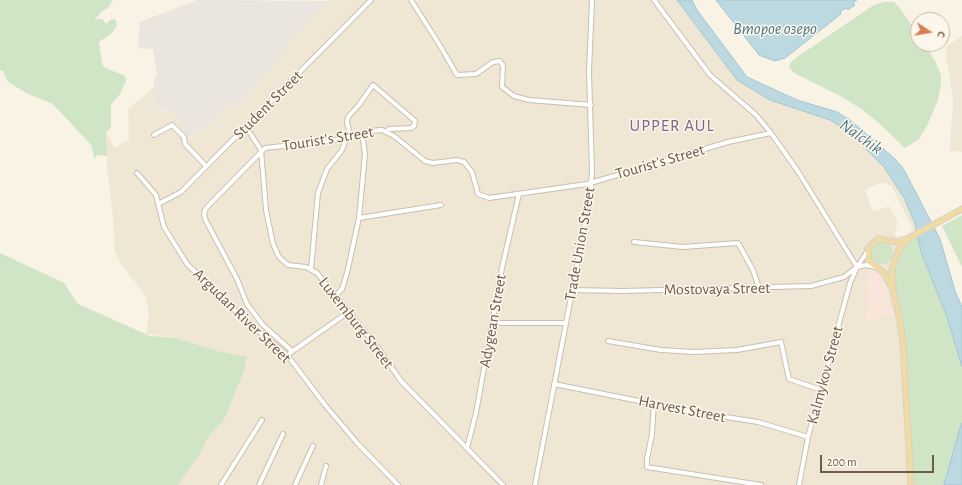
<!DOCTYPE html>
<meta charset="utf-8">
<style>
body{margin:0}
#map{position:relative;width:962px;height:485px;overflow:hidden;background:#f9f3e5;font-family:"Alegreya Sans",sans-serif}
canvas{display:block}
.north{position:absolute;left:910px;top:12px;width:40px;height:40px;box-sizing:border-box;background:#fdf7eb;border:1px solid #c4b9ac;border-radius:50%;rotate:102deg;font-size:11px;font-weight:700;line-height:16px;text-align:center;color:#6f5c4d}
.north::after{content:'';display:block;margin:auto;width:14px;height:18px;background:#d67e57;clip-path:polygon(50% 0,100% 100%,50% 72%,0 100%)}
.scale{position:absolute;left:820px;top:455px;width:114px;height:18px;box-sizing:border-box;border:2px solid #6f5c4d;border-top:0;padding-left:5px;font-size:12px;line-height:14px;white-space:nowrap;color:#6f5c4d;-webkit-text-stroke:3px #fdf7eb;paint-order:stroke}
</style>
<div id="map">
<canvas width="962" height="485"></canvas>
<div class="north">С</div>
<div class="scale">200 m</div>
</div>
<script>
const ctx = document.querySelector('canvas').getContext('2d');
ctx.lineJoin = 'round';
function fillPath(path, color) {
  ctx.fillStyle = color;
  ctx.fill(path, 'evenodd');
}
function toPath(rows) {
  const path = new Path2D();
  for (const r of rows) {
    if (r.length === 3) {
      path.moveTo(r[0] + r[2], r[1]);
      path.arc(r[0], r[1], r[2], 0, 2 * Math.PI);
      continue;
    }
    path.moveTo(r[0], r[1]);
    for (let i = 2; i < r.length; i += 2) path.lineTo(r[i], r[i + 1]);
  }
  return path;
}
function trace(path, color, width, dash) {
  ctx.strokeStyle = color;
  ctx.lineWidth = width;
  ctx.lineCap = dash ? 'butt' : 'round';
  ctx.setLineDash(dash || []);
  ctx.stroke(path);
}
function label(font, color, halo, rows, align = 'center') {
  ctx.font = font + ' "Alegreya Sans",sans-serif';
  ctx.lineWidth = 3;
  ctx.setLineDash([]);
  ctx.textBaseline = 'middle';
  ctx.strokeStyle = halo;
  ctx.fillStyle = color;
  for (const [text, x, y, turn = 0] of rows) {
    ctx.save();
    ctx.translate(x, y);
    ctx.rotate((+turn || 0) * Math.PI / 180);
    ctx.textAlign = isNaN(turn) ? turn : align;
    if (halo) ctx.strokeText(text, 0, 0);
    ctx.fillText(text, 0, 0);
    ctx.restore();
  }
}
fillPath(toPath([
 [328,0,677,0,713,46,770,100,830,120,849,132,884,167,904,198,918,233,900,320,911,485,178,485,201,452,208,437,224,420,244,371,218,351,175,338,146,334,149,315,146,296,121,264,115,252,113,217,107,168,106,132,115,148,129,140,128,109,154,87,159,110,175,113,188,140,223,113,221,110,232,102,236,107,272,68,298,33],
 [880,183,886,183,892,187,913,230,906,235,899,237,894,234,898,221,889,206,873,212,865,190],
 [869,274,885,285,892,314,882,314,872,320,866,319],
 [962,36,962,152,950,150,953,98,946,56,947,46]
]), '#f0e6d4');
fillPath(toPath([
 [871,271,881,275,893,315,882,314,872,320,866,320,869,274,871,274]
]), '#f9e5da');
fillPath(toPath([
 [197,0,329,1,298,33,272,68,235,107,232,102,221,110,223,113,187,140,175,113,164,110,159,111,154,87,154,79,157,77,153,49,138,48,140,22]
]), '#eae5df');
fillPath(toPath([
 [0,0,113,0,108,8,102,11,95,19,102,19,106,24,112,19,116,20,117,26,112,33,99,42,102,63,104,67,125,76,126,81,120,94,111,105,111,128,106,132,107,156,97,155,95,159,91,145,53,104,28,94,8,82,3,71,0,70],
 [884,2,894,2,899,7,918,34,918,44,925,44,935,61,941,75,941,83,938,100,928,124,919,139,905,148,881,125,863,110,842,97,794,73,789,67,791,62,797,57,874,5],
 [962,215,962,267,942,226],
 [918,233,921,252,947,317,962,367,962,423,944,485,911,485,903,342,891,275,902,244],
 [882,253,11],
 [0,253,64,283,78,304,150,336,175,338,218,351,246,357,244,371,224,420,208,437,201,452,178,485,0,485]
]), '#cfe5c5');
const water = toPath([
 [677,0,692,0,697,10,747,77,797,100,837,112,850,120,894,158,903,168,940,239,955,291,962,307,962,367,947,317,921,252,915,224,904,198,884,167,849,132,830,120,770,100,737,80,677,0],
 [716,0,857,0,853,3,855,5,848,10,846,8,840,12,841,14,785,58,775,61,759,55,716,0],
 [962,423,962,485,944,485,960,428,962,423]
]);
fillPath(water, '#bcd8e1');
trace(water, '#a3c6d1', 1);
const minor = toPath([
 [411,0,439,44,457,75,476,74,493,62,500,61,503,66,502,87,514,96,529,100,591,105],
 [654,0,710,75,756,115,771,133,799,173,857,267],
 [246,127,261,150,266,210,273,244,279,257,288,265,306,267,317,273,378,348,401,381,503,485],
 [154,135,172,125,184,137,185,144,206,166],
 [351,137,347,123,348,117,359,105,373,85,415,121,414,126,411,128,389,129,386,132],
 [137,173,156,195,164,227,187,264,243,318,288,356,325,405,358,444,398,485],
 [160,203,181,192,371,0],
 [359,218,441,205],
 [634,242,683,247,738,243,753,270,759,288],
 [311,269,318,193,327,169,342,150,346,139],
 [573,290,623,291,811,286,844,277,857,267,866,265,875,267],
 [335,296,342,289,347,273,359,218,365,154,362,134],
 [492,323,566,323],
 [608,341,661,350,694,352,737,350,781,342,789,379,821,390],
 [292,351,263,325,247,304,237,279,206,221,204,215,205,210,209,205,265,148,346,139,370,131,382,130,394,136,425,161,433,163,457,160,464,162,472,172,478,194,489,198,587,184,728,142,771,133],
 [290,353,347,313],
 [554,384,694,412,758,422,808,437],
 [654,403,652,434,647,459,647,467,761,485],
 [467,448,476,413,502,268,519,194],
 [221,485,262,420],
 [259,485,283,434],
 [295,485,313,446],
 [321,485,326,466],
 [535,485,590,198,592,171,589,72,592,0],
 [799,485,808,437,850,283,857,267,867,252]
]);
const major = toPath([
 [891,286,884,273,869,261,868,248,878,239,897,242,907,239],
 [911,485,903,342,900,320,893,291,892,269,897,254,902,244,909,238,962,209]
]);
trace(minor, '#ccbeaf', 6);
trace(major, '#d7d1cd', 7);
trace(minor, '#fff', 4);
trace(major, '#f1dba4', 5);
label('16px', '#6f5c4d', '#fdf7eb', [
 ["Student Street",268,105,-45],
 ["Tourist's Street",328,139,-9],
 ["Tourist's Street",660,162,-16],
 ["Trade Union Street",580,244,-80],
 ["Mostovaya Street",717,289,-1],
 ["Argudan River Street",242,316,44],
 ["Adygean Street",493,321,-80],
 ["Luxemburg Street",356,323,52],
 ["Kalmykov Street",825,375,-75],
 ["Harvest Street",682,409,11]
]);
label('italic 17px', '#4d7887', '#fdf7eb', [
 ["Второе озеро",775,29],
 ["Nalchik",861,137,35]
]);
ctx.letterSpacing = '1px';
label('17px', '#82658c', '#fdf7eb', [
 ["UPPER AUL",672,126]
]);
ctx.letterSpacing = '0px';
</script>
